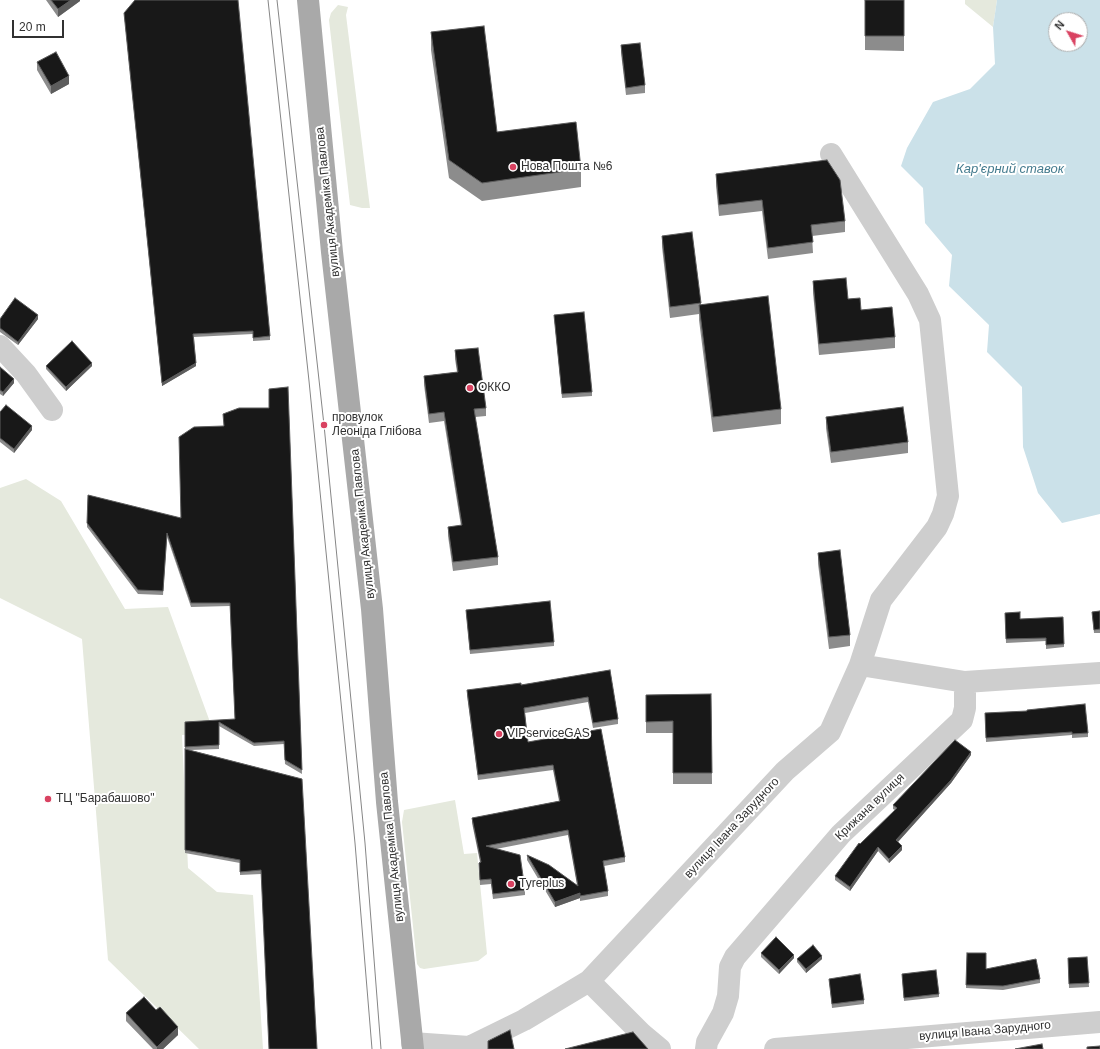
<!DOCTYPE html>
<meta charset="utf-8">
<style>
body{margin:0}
#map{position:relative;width:1100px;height:1049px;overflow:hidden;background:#fff;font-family:Arial,sans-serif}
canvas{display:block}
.north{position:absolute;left:1048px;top:12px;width:40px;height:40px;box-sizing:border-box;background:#fff;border:1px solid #adadad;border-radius:50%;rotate:309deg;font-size:11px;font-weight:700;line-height:16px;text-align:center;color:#313131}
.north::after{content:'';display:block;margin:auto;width:14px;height:18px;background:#d94261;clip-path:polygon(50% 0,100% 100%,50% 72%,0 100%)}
.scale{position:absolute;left:12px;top:20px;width:52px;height:18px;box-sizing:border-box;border:2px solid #313131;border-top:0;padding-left:5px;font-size:12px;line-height:14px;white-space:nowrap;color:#313131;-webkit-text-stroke:3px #fff;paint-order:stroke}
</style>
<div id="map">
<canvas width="1100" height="1049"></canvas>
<div class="north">N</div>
<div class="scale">20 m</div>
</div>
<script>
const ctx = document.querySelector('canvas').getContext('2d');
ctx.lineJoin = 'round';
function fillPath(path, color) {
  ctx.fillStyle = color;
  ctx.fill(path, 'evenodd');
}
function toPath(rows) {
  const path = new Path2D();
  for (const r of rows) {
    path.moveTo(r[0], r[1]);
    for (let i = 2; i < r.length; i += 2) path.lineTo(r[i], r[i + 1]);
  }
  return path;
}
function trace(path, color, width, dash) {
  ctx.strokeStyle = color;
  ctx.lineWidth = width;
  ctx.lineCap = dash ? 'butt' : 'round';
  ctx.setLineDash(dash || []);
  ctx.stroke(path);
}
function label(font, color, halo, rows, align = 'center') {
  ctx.font = font + ' Arial,sans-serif';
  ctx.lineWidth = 4;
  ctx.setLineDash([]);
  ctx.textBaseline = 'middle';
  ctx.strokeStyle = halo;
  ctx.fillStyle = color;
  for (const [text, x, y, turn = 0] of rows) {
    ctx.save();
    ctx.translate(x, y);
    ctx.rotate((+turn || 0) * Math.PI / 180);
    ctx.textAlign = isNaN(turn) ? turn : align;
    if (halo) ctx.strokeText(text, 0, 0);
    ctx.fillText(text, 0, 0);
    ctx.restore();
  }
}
fillPath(toPath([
 [965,0,997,0,993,27,965,4],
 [338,5,348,7,346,15,370,208,362,208,350,205,329,20,331,13],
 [26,479,61,501,125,609,168,607,214,733,182,735,188,868,217,892,253,895,263,1049,199,1049,108,960,82,639,0,598,0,488],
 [455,800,464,854,477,853,487,954,478,961,424,969,420,968,417,964,402,822,404,810]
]), '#e5e9dd');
fillPath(toPath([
 [997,0,1100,0,1100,514,1062,523,1038,493,1023,447,1022,387,987,352,989,325,949,286,952,255,925,223,923,188,901,166,907,148,933,102,970,89,995,64,993,27],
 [1056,20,1080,20,1080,44,1056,44]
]), '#cbe1e9');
trace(toPath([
 [0,346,26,374,52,410],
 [860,665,965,682],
 [589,981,642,1034,660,1049],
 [412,1043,469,1047,524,1020,589,981,785,771,830,732,860,665,881,600,937,527,943,514,948,496,930,320,918,294,831,154],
 [706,1049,707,1042,723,1013,728,996,730,967,735,957,841,834,962,720,965,708,965,682,1100,673],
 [775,1049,1100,1022]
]), '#cecece', 22);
trace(toPath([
 [308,0,332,252,372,609,387,802,413,1049]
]), '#a9a9a9', 22);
trace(toPath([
 [268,0,309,381,355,843,372,1049],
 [277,0,324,425,365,843,381,1049]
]), '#868686', 1);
fillPath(toPath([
 [46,0,80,0,80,1,58,17],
 [865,0,904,0,904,51,865,50],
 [124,13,270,336,270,340,253,341,253,334,194,337,196,366,162,386],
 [431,32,497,132,581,169,581,187,482,201,449,178,431,50],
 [621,45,645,85,645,93,626,95,621,53],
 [37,62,69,84,51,94,37,70],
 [716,174,845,221,845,232,812,236,813,253,768,259,762,211,719,216,716,186],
 [662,236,701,303,701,305,781,409,781,424,713,432,699,320,699,314,670,318,662,247],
 [813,281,848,299,861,310,895,337,895,348,819,355,813,293],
 [554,315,592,392,592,396,562,398],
 [0,319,38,319,18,345,0,332],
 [455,350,486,408,486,416,475,417,498,557,498,565,453,571,448,536,448,527,461,526,444,421,429,423,424,385,424,376,457,372,455,359],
 [46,366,92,366,66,391,46,369],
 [0,367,14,383,3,396,0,394],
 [288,387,302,774,285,764,284,744,254,746,219,726,219,749,190,750,302,779,261,874,240,875,240,863,185,853,185,722,235,720,230,606,191,607,167,537,163,595,138,594,87,527,88,495,180,518,224,426,269,408],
 [0,412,32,430,14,453,0,442],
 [826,417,908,442,908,453,831,463,826,428],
 [818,553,850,635,850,646,829,649,818,564],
 [466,610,554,642,554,646,470,654],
 [1100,611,1100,633,1094,633,1092,612],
 [1005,613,1020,619,1064,644,1064,647,1046,649,1046,641,1006,643],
 [610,670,618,719,618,724,593,728,588,702,525,713,528,742,601,729,625,857,625,862,604,866,608,891,608,896,580,901,580,898,555,907,527,860,527,855,577,885,568,835,496,849,525,890,525,895,493,899,491,884,480,885,479,867,479,863,480,862,472,823,472,818,559,801,553,770,478,780,467,695,467,690,521,685],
 [711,694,712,784,673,784,673,733,646,733,646,695],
 [985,713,1088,733,1088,737,1072,738,1072,735,986,742],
 [971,755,951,783,898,842,902,850,889,863,878,851,850,891,835,880,835,876,895,810,893,809,893,805],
 [761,953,794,958,779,974,761,957],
 [967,953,986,969,1040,979,1040,983,1003,990,966,988],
 [1087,957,1089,987,1069,988,1068,958],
 [797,959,822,959,806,973,797,962],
 [902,974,939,994,939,997,904,1001],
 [829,979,864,1000,864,1004,832,1008],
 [126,1013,178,1035,163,1049,153,1049,126,1021]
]), '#8c8c8c');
fillPath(toPath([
 [71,0,80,0,80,1,58,17,58,9],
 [69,76,69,84,51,94,51,86],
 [38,315,38,319,18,345,18,342],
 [92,363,92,366,66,391,66,387],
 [196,363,196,366,162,386,162,383],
 [14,379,14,383,3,396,3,392],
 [32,426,32,430,14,453,14,449],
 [971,752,971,755,951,783,896,844,896,840],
 [902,846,902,850,889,863,889,859],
 [878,847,878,851,850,891,850,887],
 [580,893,580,898,555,907,555,902],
 [794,955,794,958,779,974,779,970],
 [822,956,822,959,806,973,806,969],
 [178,1027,178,1035,163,1049,157,1049,157,1047]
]), '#5d5d5d');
const building = toPath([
 [51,0,71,0,58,9,51,0],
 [135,0,238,0,270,336,253,338,253,331,193,334,196,363,162,383,124,13,135,0],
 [865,0,904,0,904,36,865,36,865,0],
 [484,26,497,132,576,122,581,169,482,183,449,160,431,32,484,26],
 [640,43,645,85,626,88,621,45,640,43],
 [56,52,69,76,51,86,37,62,56,52],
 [827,160,840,180,845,221,811,225,813,242,768,248,762,200,719,205,716,174,827,160],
 [692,232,701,303,670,307,662,236,692,232],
 [846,278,848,299,860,298,861,310,892,307,895,337,819,344,813,281,846,278],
 [768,296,781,409,713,417,699,305,768,296],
 [15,298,38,315,18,342,0,328,0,319,15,298],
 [584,312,592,392,562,394,554,315,584,312],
 [72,341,92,363,66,387,46,366,72,341],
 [478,348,486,408,474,409,498,557,453,562,448,527,462,525,444,412,429,414,424,376,458,372,455,350,478,348],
 [0,367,14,379,3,392,0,390,0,367],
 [288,387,302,770,285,760,284,741,254,743,219,722,219,745,185,747,185,722,235,719,230,603,191,603,167,533,163,591,138,590,87,523,88,495,181,518,179,437,194,427,224,426,223,414,239,408,269,408,269,389,288,387],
 [6,405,32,426,14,449,0,438,0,412,6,405],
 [903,407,908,442,831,452,826,417,903,407],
 [840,550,850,635,829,637,818,553,840,550],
 [550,601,554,642,470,650,466,610,550,601],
 [1100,611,1100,629,1094,630,1092,612,1100,611],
 [1020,612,1020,619,1063,617,1064,644,1046,645,1046,638,1006,639,1005,613,1020,612],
 [610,670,618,719,593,723,588,697,524,708,528,742,601,729,625,857,603,861,608,891,580,896,580,893,555,902,527,855,549,865,578,886,568,830,486,846,520,855,525,890,493,894,491,879,480,880,479,863,481,862,472,818,560,801,553,765,478,775,467,690,521,683,521,685,610,670],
 [711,694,712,773,673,773,673,721,646,722,646,695,711,694],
 [1085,704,1088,733,1072,734,1072,732,986,738,985,713,1027,711,1027,710,1085,704],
 [955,740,971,752,951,780,896,840,902,846,889,859,878,847,850,887,835,876,859,843,860,844,897,808,893,805,955,740],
 [185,749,302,779,317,1049,269,1049,261,870,240,872,240,860,185,850,185,749],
 [776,937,794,955,779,970,761,953,776,937],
 [813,945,822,956,806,969,797,959,813,945],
 [967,953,986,953,986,969,1036,959,1040,979,1003,986,966,985,967,953],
 [1087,957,1089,983,1069,984,1068,958,1087,957],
 [936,970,939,994,904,998,902,974,936,970],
 [860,974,864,1000,832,1004,829,979,860,974],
 [144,997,156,1010,160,1007,178,1027,157,1047,126,1013,144,997],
 [510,1030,514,1049,488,1049,488,1041,510,1030],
 [633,1032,648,1049,565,1049,633,1032],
 [1042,1044,1043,1049,1015,1049,1042,1044],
 [1100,1046,1100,1049,1087,1049,1087,1047,1100,1046]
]);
fillPath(building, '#181818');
trace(building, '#5d5d5d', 1);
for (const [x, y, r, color] of [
 [513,167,4,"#d94261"],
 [470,388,4,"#d94261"],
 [324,425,4,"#d94261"],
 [499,734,4,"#d94261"],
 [48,799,4,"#d94261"],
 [511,884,4,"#d94261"]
]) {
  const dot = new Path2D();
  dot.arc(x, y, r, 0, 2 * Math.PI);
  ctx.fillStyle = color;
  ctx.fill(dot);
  trace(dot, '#fff', 1.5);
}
label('12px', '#313131', '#fff', [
 ["Нова Пошта №6",521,167],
 ["ОККО",478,388],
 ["провулок",332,418],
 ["Леоніда Глібова",332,432],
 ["VIPserviceGAS",507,734],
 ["ТЦ \"Барабашово\"",56,799],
 ["Tyreplus",519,884]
], 'left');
label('12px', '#313131', '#fff', [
 ["вулиця Академіка Павлова",328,202,-96],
 ["вулиця Академіка Павлова",363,524,-96],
 ["Крижана вулиця",870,807,-44],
 ["вулиця Івана Зарудного",732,828,-47],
 ["вулиця Академіка Павлова",392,847,-96],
 ["вулиця Івана Зарудного",985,1031,-5]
]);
label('italic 13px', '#447b8e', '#fff', [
 ["Кар'єрний ставок",1010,169]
]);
</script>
